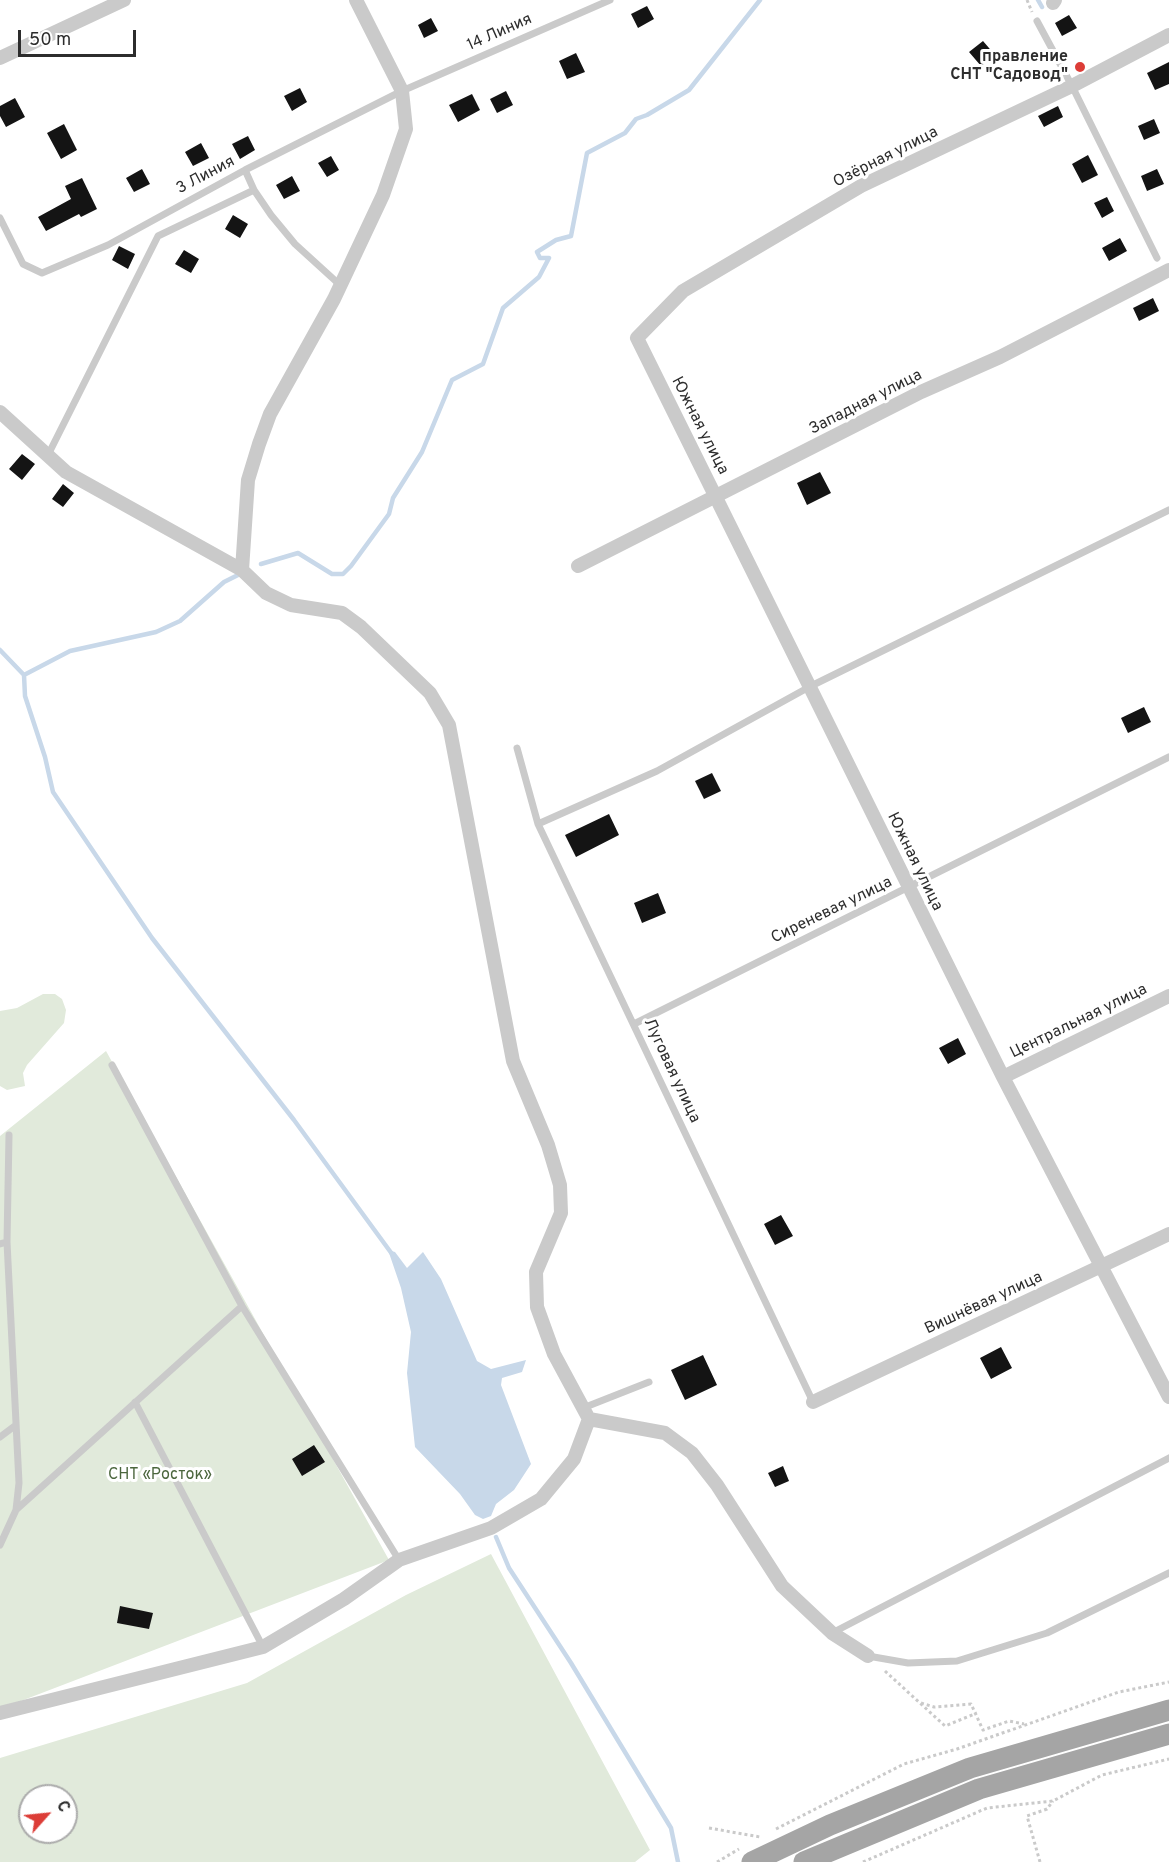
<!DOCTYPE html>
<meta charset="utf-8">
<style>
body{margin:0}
#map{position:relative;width:1169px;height:1862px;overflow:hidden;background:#fff;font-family:Overpass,sans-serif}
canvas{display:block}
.north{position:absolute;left:18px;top:1784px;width:60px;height:60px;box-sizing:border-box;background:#fff;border:2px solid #ababab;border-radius:50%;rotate:63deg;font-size:16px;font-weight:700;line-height:24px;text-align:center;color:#2d2d2d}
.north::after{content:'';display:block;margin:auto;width:21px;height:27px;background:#dc3d37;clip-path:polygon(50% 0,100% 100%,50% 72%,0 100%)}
.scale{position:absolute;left:18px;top:30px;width:118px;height:27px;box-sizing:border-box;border:3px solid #2d2d2d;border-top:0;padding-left:8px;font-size:18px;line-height:21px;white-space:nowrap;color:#2d2d2d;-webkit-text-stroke:4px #fff;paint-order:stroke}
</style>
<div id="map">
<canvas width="1169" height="1862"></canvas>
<div class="north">С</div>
<div class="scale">50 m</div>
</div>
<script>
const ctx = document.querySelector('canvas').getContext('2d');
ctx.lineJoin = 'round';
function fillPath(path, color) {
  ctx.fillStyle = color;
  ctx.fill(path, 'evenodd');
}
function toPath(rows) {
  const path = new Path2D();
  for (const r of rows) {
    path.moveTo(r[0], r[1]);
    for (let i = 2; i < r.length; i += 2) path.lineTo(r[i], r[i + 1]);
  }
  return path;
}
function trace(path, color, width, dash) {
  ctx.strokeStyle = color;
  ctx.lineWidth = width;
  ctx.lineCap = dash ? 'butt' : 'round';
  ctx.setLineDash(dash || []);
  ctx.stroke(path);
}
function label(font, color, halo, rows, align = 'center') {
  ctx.font = font + ' Overpass,sans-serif';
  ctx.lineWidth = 6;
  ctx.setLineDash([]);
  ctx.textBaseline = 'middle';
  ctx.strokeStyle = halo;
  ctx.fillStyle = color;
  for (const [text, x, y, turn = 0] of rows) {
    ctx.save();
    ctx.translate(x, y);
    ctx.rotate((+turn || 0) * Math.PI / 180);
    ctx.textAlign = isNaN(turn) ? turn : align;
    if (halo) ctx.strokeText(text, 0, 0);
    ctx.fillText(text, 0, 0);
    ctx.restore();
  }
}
fillPath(toPath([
 [43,994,55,994,62,999,66,1010,64,1023,27,1065,23,1073,25,1086,7,1090,0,1086,0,1011,17,1008],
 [106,1051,389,1560,0,1709,0,1136],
 [491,1554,650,1850,635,1862,0,1862,0,1758,247,1683,406,1595],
 [30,1796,66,1796,66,1832,30,1832]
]), '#e1eadb');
fillPath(toPath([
 [388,1250,395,1252,407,1268,423,1252,441,1279,477,1361,491,1369,526,1360,522,1372,502,1378,501,1385,531,1464,514,1490,496,1504,491,1516,483,1519,475,1515,460,1494,415,1447,407,1373,411,1332,401,1288]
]), '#c8d8e9');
trace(toPath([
 [1038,0,1042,7],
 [261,564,298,553,332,574,343,574,351,566,389,514,393,498,422,452,452,380,483,364,503,308,539,277,549,258,540,258,537,252,556,240,571,236,587,153,625,133,636,119,647,115,689,90,760,0],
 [0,650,24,675,25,696,45,757,53,792,152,938,294,1120,392,1254],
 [24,675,70,651,156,632,180,621,224,582,238,575],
 [496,1537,509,1568,571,1663,671,1828,678,1862]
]), '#c8d8e9', 4.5);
fillPath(toPath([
 [647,6,654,19,638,28,631,14],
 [1069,15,1077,28,1062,36,1055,23],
 [431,18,438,31,424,38,418,25],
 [983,41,995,55,981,66,969,52],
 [576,53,585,72,567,79,559,61],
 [1169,62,1169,84,1155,90,1147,73],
 [300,88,307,102,292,111,284,96],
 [506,91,513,105,497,113,490,99],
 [472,94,480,110,458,122,449,105],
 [15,98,25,117,6,127,0,116,0,106],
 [1058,106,1063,117,1044,127,1038,116],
 [1154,119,1160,133,1144,140,1138,126],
 [64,124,77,150,61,159,47,133],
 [248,136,255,150,240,159,232,144],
 [201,143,209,158,193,166,185,152],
 [1088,155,1098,175,1082,183,1072,164],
 [331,156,339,170,327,177,318,163],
 [142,169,150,184,134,192,126,178],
 [1157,169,1164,184,1147,191,1141,176],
 [292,176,300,191,284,199,276,185],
 [82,178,97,209,81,217,79,214,46,231,38,217,71,199,65,186],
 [1107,197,1114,211,1102,218,1094,203],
 [233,215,248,224,240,238,225,229],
 [1120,238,1127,251,1109,261,1102,248],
 [119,246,135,254,128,269,112,260],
 [184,250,199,259,191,273,175,264],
 [1153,298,1159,311,1139,321,1133,308],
 [22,454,35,464,22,480,9,469],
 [820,472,831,493,807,505,797,483],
 [63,484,74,493,63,507,52,499],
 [1144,707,1151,722,1128,733,1121,718],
 [712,773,721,791,704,799,695,781],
 [609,814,619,835,576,857,565,835],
 [658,893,666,913,642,923,634,903],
 [958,1038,966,1054,948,1064,939,1048],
 [781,1215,793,1236,775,1245,764,1224],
 [1001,1347,1012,1368,991,1379,980,1358],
 [703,1355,717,1385,685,1400,671,1370],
 [314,1445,325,1462,302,1476,292,1459],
 [783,1466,789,1481,775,1487,768,1473],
 [120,1606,153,1613,149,1629,117,1623]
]), '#141414');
trace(toPath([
 [1027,0,1032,12],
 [885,1671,945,1726,977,1713],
 [921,1703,934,1707,971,1704,983,1730,1009,1721,1024,1724],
 [709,1828,760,1837],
 [776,1829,904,1764,957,1749,1119,1692,1169,1682],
 [717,1862,739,1849],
 [863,1862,987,1808,1053,1801,1102,1775,1169,1759],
 [1040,1862,1027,1816,1047,1809,1053,1801]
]), '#cacaca', 3, [3, 3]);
trace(toPath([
 [1037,21,1072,86,1157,258],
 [245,170,254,190,271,215,295,244,340,285],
 [0,218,23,264,42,273,108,245,245,170,402,91,610,0],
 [48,455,158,236,254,190],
 [517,748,538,824,813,1402],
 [538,824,657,771,811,686,1169,510],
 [634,1024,1169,757],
 [112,1065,242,1306,399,1560],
 [7,1242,9,1135],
 [0,1244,7,1242,19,1483,16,1510,0,1545],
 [135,1402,263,1647],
 [583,1408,649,1382],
 [0,1437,16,1425],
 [16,1510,242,1306],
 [832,1633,1169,1458],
 [868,1656,908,1663,957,1661,1047,1633,1169,1573]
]), '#cacaca', 7);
trace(toPath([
 [1053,3,1055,0],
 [1169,35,1072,86,861,186,683,291,637,338,1003,1077,1169,1397],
 [0,58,124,0],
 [0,412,66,472,242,570,266,593,291,605,342,613,361,627,430,693,449,725,513,1061,548,1145,560,1185,561,1213,536,1272,537,1307,554,1354,589,1419,574,1459,541,1499,491,1528,399,1560,344,1599,263,1647,0,1713],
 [578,566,921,392,1000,357,1169,270],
 [242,570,248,480,259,444,270,414,334,299,383,195,406,129,402,91,356,0],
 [1003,1077,1169,996],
 [813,1402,1169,1234],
 [589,1419,665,1433,692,1453,717,1485,782,1586,832,1633,868,1656]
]), '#cacaca', 14);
trace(toPath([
 [752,1862,830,1825,970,1768,1169,1710],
 [804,1862,979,1789,1169,1734]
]), '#a5a5a5', 21);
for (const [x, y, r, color] of [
 [1080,67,6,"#dc3d37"]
]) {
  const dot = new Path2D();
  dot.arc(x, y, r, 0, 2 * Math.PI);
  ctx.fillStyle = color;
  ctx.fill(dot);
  trace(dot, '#fff', 2);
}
label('16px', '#2d2d2d', '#fff', [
 ["14 Линия",500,33,-24],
 ["Озёрная улица",886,158,-27],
 ["3 Линия",206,176,-28],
 ["Западная улица",866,403,-27],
 ["Южная улица",699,426,63],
 ["Южная улица",914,862,64],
 ["Сиреневая улица",832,911,-26],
 ["Центральная улица",1079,1022,-26],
 ["Луговая улица",671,1071,65],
 ["Вишнёвая улица",984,1304,-25]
]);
label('bold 16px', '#2d2d2d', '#fff', [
 ["правление",1068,58],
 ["СНТ \"Садовод\"",1068,76]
], 'right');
label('16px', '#4b663d', '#fff', [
 ["СНТ «Росток»",160,1476]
]);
</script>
